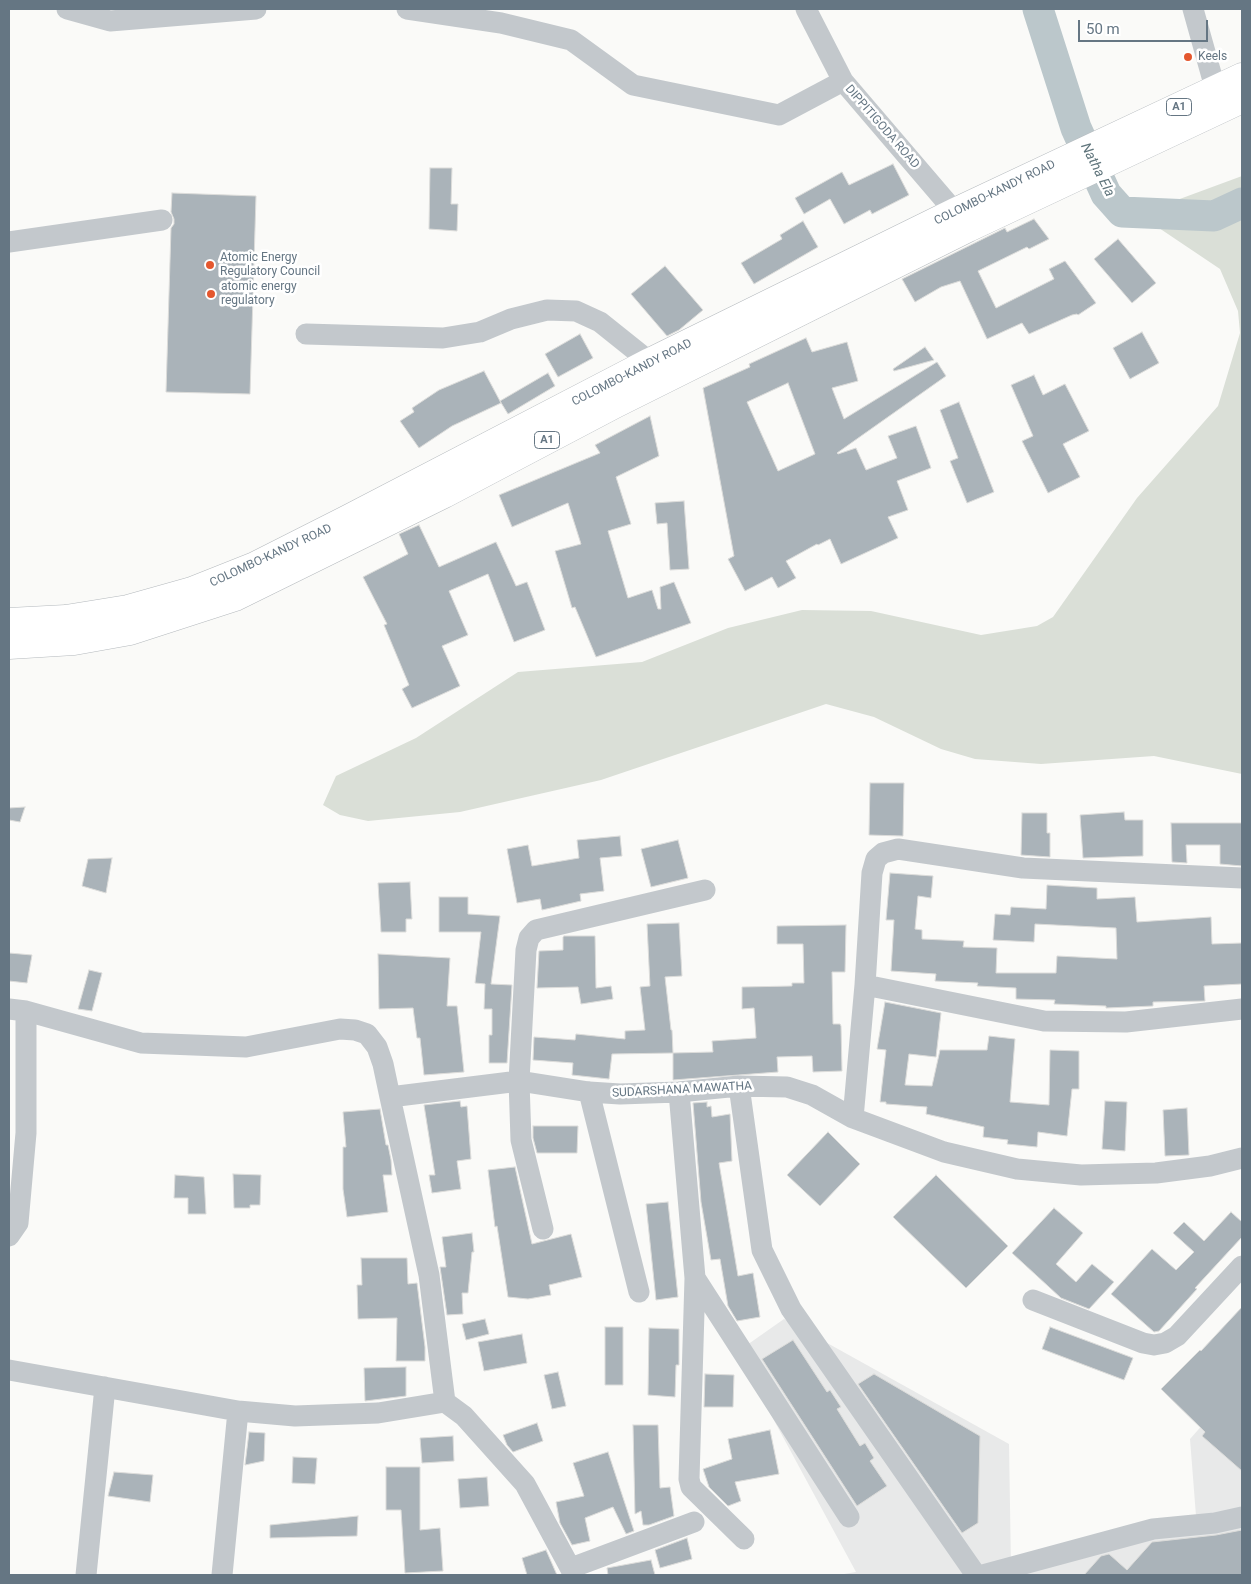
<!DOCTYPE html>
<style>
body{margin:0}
#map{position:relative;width:1251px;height:1584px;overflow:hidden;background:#fafaf8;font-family:Roboto,sans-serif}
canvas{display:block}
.frame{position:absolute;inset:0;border:10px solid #657683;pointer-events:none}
.scale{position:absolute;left:1078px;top:20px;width:130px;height:22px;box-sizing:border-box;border:2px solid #657683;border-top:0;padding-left:6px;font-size:15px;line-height:18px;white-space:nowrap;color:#657683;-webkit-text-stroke:4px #fff;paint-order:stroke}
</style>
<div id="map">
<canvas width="1251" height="1584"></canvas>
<div class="frame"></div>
<div class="scale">50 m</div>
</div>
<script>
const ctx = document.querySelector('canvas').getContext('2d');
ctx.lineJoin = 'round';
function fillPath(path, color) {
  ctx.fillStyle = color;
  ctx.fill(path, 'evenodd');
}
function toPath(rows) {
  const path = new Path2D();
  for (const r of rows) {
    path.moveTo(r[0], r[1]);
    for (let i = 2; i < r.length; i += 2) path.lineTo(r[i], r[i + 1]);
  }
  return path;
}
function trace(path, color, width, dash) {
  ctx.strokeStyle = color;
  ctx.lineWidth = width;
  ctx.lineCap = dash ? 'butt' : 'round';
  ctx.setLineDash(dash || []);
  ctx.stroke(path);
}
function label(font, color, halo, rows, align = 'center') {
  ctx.font = font + ' Roboto,sans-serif';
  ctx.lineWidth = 5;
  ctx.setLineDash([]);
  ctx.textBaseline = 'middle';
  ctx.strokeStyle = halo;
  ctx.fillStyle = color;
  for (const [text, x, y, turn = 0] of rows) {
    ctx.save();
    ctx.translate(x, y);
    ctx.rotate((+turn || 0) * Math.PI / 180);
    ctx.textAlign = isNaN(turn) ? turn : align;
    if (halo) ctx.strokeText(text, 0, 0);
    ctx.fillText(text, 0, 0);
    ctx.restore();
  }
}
fillPath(toPath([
 [784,1319,1009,1444,1011,1568,1196,1516,1190,1439,1242,1380,1242,1575,838,1575,856,1572,737,1352]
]), '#e8e9e9');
fillPath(toPath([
 [1242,176,1242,774,1154,756,1041,764,975,759,941,749,874,717,826,704,601,780,460,812,368,821,340,815,323,805,336,776,416,738,518,672,642,662,728,628,802,610,871,611,981,635,1037,626,1053,617,1137,498,1218,406,1240,333,1238,311,1220,269,1159,228,1165,208,1177,200]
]), '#dadfd7');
trace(toPath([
 [1038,9,1076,128,1106,194,1122,212,1214,216,1242,203]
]), '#bbc7cb', 31);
const building = toPath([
 [893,164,909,195,872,214,870,210,844,224,830,199,804,214,795,198,842,172,849,185,893,164],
 [430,168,452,168,451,204,458,204,457,231,429,229,430,168],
 [172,193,256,196,250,394,166,392,171,228,174,224,174,219,171,212,172,193],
 [1034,219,1049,239,1029,249,1027,247,978,271,996,308,1054,279,1049,269,1065,261,1096,303,1078,315,1077,314,1072,315,1029,334,1022,323,987,339,960,281,941,287,915,302,902,279,1005,228,1007,232,1034,219],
 [803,221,818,247,754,284,741,263,782,239,780,235,803,221],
 [1118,239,1156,283,1132,303,1094,259,1118,239],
 [665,266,703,310,679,330,667,336,631,294,665,266],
 [1142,332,1159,363,1130,379,1113,348,1142,332],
 [580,334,593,358,558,377,545,354,580,334],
 [806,338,812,352,847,342,858,381,832,388,844,419,937,362,946,376,837,453,838,454,856,448,866,470,897,458,888,436,916,426,931,468,897,481,908,510,888,517,898,538,841,564,830,539,818,545,817,544,786,561,796,578,778,588,772,577,745,591,728,559,734,556,703,388,750,367,749,364,806,338],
 [788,383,815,454,778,471,747,402,788,383],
 [925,347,934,360,894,371,893,369,925,347],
 [484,371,501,403,452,426,419,448,400,421,414,412,412,408,439,390,484,371],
 [548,373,555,386,508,414,500,401,548,373],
 [1034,375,1043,395,1065,384,1089,431,1063,444,1080,477,1048,493,1022,441,1033,436,1011,385,1034,375],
 [959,402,994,492,967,503,950,461,958,458,940,410,959,402],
 [650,416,659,456,616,477,631,524,608,531,628,598,652,590,658,609,661,609,660,587,674,582,691,623,596,657,575,607,572,608,555,551,581,544,568,503,512,527,499,495,600,453,595,445,650,416],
 [684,501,689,569,670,570,667,523,657,524,655,503,684,501],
 [419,525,439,567,496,542,516,586,527,582,545,630,514,642,488,574,449,591,468,635,442,646,460,686,412,708,402,689,409,685,384,625,387,624,363,577,408,554,399,534,419,525],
 [870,783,904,783,903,836,869,835,870,783],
 [25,807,20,822,9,820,9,808,25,807],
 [1124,812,1125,820,1143,820,1143,856,1083,858,1080,815,1124,812],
 [1022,813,1047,813,1047,833,1050,833,1050,857,1021,855,1022,813],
 [1171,823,1242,823,1242,866,1220,864,1220,845,1186,845,1187,863,1172,862,1171,823],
 [620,836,622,856,600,858,604,891,580,894,581,901,542,910,540,899,517,903,507,849,528,845,532,866,579,858,577,840,620,836],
 [678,840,688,878,651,887,641,849,678,840],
 [112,858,106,893,82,886,88,859,112,858],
 [890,873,933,876,931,898,918,896,915,929,922,930,922,939,964,941,963,947,997,948,996,973,1056,973,1057,956,1117,959,1116,928,1035,924,1034,942,993,940,995,914,1010,915,1011,907,1046,909,1047,885,1097,888,1097,899,1135,897,1137,922,1211,917,1212,944,1242,943,1242,984,1204,986,1205,1001,1153,1002,1153,1006,1106,1008,1106,1006,1054,1004,1055,1000,1016,999,1016,988,977,986,978,983,935,981,936,974,891,971,894,920,886,920,890,873],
 [410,882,412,919,406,919,406,932,381,932,378,883,410,882],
 [439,897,468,897,468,914,500,916,491,984,512,985,507,1063,489,1063,489,1035,492,1035,492,1009,484,1009,485,984,475,983,481,932,439,932,439,897],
 [679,923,682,976,665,977,671,1030,672,1030,673,1053,612,1054,609,1079,572,1075,573,1063,533,1060,534,1037,575,1040,576,1034,625,1039,625,1031,645,1030,640,987,650,986,647,924,679,923],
 [846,925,845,972,832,972,833,1024,840,1024,841,1026,842,1071,813,1072,812,1056,777,1057,778,1072,673,1080,673,1053,713,1052,712,1041,756,1038,754,1008,742,1009,742,987,792,986,792,983,804,983,803,944,777,944,777,926,846,925],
 [564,936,595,936,596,988,611,986,613,999,581,1004,578,987,537,988,539,951,563,950,563,937,564,936],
 [9,953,32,955,27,983,9,981,9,953],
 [378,954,450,958,447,1006,457,1006,464,1072,424,1075,420,1038,417,1038,413,1008,379,1009,378,954],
 [89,970,102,973,92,1011,78,1009,89,970],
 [885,1002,941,1013,936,1057,909,1054,905,1085,932,1086,940,1050,987,1050,989,1036,1015,1039,1010,1102,1049,1105,1050,1050,1079,1051,1079,1089,1072,1089,1067,1136,1038,1132,1037,1147,1007,1144,1008,1140,983,1137,984,1127,926,1114,927,1107,886,1104,886,1102,880,1102,886,1050,877,1049,885,1002],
 [460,1101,461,1107,467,1106,471,1159,457,1161,461,1189,432,1193,429,1175,435,1175,424,1105,460,1101],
 [1105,1101,1127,1102,1125,1151,1102,1149,1105,1101],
 [707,1102,707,1107,711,1106,712,1117,730,1114,732,1161,719,1163,738,1276,753,1273,760,1317,737,1321,728,1306,720,1259,711,1260,701,1202,693,1103,707,1102],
 [1187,1108,1189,1155,1165,1156,1163,1110,1187,1108],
 [380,1109,386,1145,388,1145,391,1160,392,1175,383,1175,388,1212,347,1217,343,1189,343,1147,346,1147,343,1112,380,1109],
 [533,1126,578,1126,577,1153,537,1153,533,1138,533,1126],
 [828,1132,860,1164,820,1206,787,1175,828,1132],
 [515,1167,532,1244,571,1234,582,1277,549,1285,551,1295,528,1299,508,1297,497,1226,495,1227,488,1170,515,1167],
 [233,1174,261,1175,260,1205,250,1205,250,1208,234,1208,233,1174],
 [175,1175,204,1177,206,1214,188,1214,188,1198,174,1198,175,1175],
 [936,1175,1008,1246,966,1288,893,1217,936,1175],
 [668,1202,678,1297,656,1300,646,1204,668,1202],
 [1054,1208,1083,1233,1056,1264,1076,1282,1092,1264,1114,1282,1089,1309,1061,1298,1012,1253,1054,1208],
 [1231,1212,1242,1222,1242,1237,1195,1288,1197,1289,1159,1331,1154,1332,1111,1294,1152,1249,1176,1270,1194,1252,1173,1233,1184,1222,1204,1241,1231,1212],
 [472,1233,474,1252,472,1252,468,1293,462,1293,463,1314,447,1315,440,1267,446,1267,442,1237,472,1233],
 [361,1258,407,1258,408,1284,417,1283,425,1347,425,1361,396,1361,397,1318,358,1319,357,1285,362,1285,361,1258],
 [1242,1307,1242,1471,1202,1436,1205,1432,1161,1389,1200,1350,1201,1351,1242,1307],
 [485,1319,489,1334,466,1340,462,1324,485,1319],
 [605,1327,623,1327,623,1385,605,1385,605,1327],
 [1050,1327,1133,1358,1124,1380,1042,1349,1050,1327],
 [649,1328,679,1329,679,1365,676,1365,675,1397,648,1395,649,1328],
 [522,1334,527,1363,484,1371,478,1342,522,1334],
 [793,1340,827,1392,830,1390,841,1407,837,1409,860,1446,865,1443,874,1458,870,1461,887,1486,857,1506,762,1359,793,1340],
 [406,1367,406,1396,365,1401,364,1368,406,1367],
 [558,1372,566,1406,552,1409,544,1375,558,1372],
 [705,1374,734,1375,733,1407,704,1407,705,1374],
 [874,1374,980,1436,978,1523,962,1533,858,1384,874,1374],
 [537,1423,543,1441,513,1452,507,1445,503,1435,537,1423],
 [633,1425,658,1425,660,1488,670,1487,674,1516,649,1525,643,1525,641,1511,635,1514,633,1425],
 [770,1430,779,1474,735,1482,741,1501,728,1506,709,1487,703,1469,732,1459,728,1439,770,1430],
 [249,1432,265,1433,264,1461,245,1465,249,1432],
 [453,1436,454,1461,422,1463,420,1438,453,1436],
 [608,1452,634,1531,626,1534,613,1507,585,1518,590,1541,572,1545,560,1523,556,1502,584,1496,573,1463,608,1452],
 [293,1457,317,1458,315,1484,292,1483,293,1457],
 [386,1467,420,1467,420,1530,440,1528,443,1571,405,1573,401,1510,386,1510,386,1467],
 [114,1472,153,1475,150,1502,108,1496,114,1472],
 [487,1477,489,1506,460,1508,458,1479,487,1477],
 [358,1516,357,1536,270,1538,270,1525,358,1516],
 [1242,1530,1242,1575,1084,1575,1101,1556,1109,1554,1127,1570,1152,1542,1216,1535,1242,1530],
 [687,1538,692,1559,660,1568,655,1550,687,1538],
 [546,1550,557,1575,527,1575,522,1558,546,1550],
 [651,1560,655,1575,608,1575,607,1568,651,1560]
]);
fillPath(building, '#aab3b9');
trace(building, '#dcdcda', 1);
const highway = toPath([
 [9,622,66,619,128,609,192,591,255,566,346,520,650,362,955,212,1242,77],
 [9,645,74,641,130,631,235,597,444,494,615,404,968,228,1242,99]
]);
trace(highway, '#b4b9bd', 29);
trace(toPath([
 [67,9,110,21,256,9],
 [407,9,501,23,571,40,633,85,779,115,843,81],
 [806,9,843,81,955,212],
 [1193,9,1219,102],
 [9,242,162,220],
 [306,334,443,338,480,332,511,319,547,310,576,311,600,322,650,362],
 [865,985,1044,1021,1126,1022,1242,1009],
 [9,1009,26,1011,141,1043,246,1047,340,1029,355,1030,367,1034,377,1047,383,1064,390,1097,519,1081,589,1092,620,1094,679,1092,739,1086,787,1087,812,1095,853,1118,944,1152,1017,1169,1081,1175,1156,1173,1210,1166,1242,1158],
 [739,1086,762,1250,791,1309,976,1575],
 [589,1092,639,1292],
 [679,1092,695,1278,849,1517],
 [390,1097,429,1275,445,1402],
 [853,1118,865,985,872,873,876,859,883,853,898,849,1023,868,1242,878],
 [543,1229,521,1140,519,1081,526,950,529,938,536,930,705,890],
 [9,1236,18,1223,26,1133,26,1011],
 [695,1278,689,1479,691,1487,744,1539],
 [1033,1300,1143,1343,1154,1345,1165,1343,1177,1336,1242,1266],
 [9,1370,238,1411,295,1416,378,1413,445,1402,464,1416,525,1484,574,1575],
 [571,1568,694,1522],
 [86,1575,105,1387],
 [222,1575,238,1411],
 [983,1575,1153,1529,1215,1523,1242,1517]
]), '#c3c8cc', 21);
trace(highway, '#fff', 28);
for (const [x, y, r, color] of [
 [1188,57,5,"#e4572e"],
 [210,265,5,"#e4572e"],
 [211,294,5,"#e4572e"]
]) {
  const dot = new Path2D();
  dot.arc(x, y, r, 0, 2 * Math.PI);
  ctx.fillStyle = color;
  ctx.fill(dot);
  trace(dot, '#fff', 2);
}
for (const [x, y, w] of [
 [1179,107,25],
 [547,440,25]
]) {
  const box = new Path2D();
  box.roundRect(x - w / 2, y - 8.5, w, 17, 4);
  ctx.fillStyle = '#fff';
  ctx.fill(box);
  trace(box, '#657683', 1);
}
label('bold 11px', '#657683', null, [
 ["A1",1179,107],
 ["A1",547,440]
]);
label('12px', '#657683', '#fff', [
 ["Keels",1198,57],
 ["Atomic Energy",220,258],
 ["Regulatory Council",220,272],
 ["atomic energy",221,287],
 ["regulatory",221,301]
], 'left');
label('12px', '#657683', '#fff', [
 ["DIPPITIGODA ROAD",882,127,49],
 ["COLOMBO-KANDY ROAD",995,193,-26],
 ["COLOMBO-KANDY ROAD",632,373,-27],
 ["COLOMBO-KANDY ROAD",271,556,-25],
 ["SUDARSHANA MAWATHA",682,1090,-3]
]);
label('italic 14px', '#60757c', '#fff', [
 ["Natha Ela",1097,170,63]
]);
</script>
